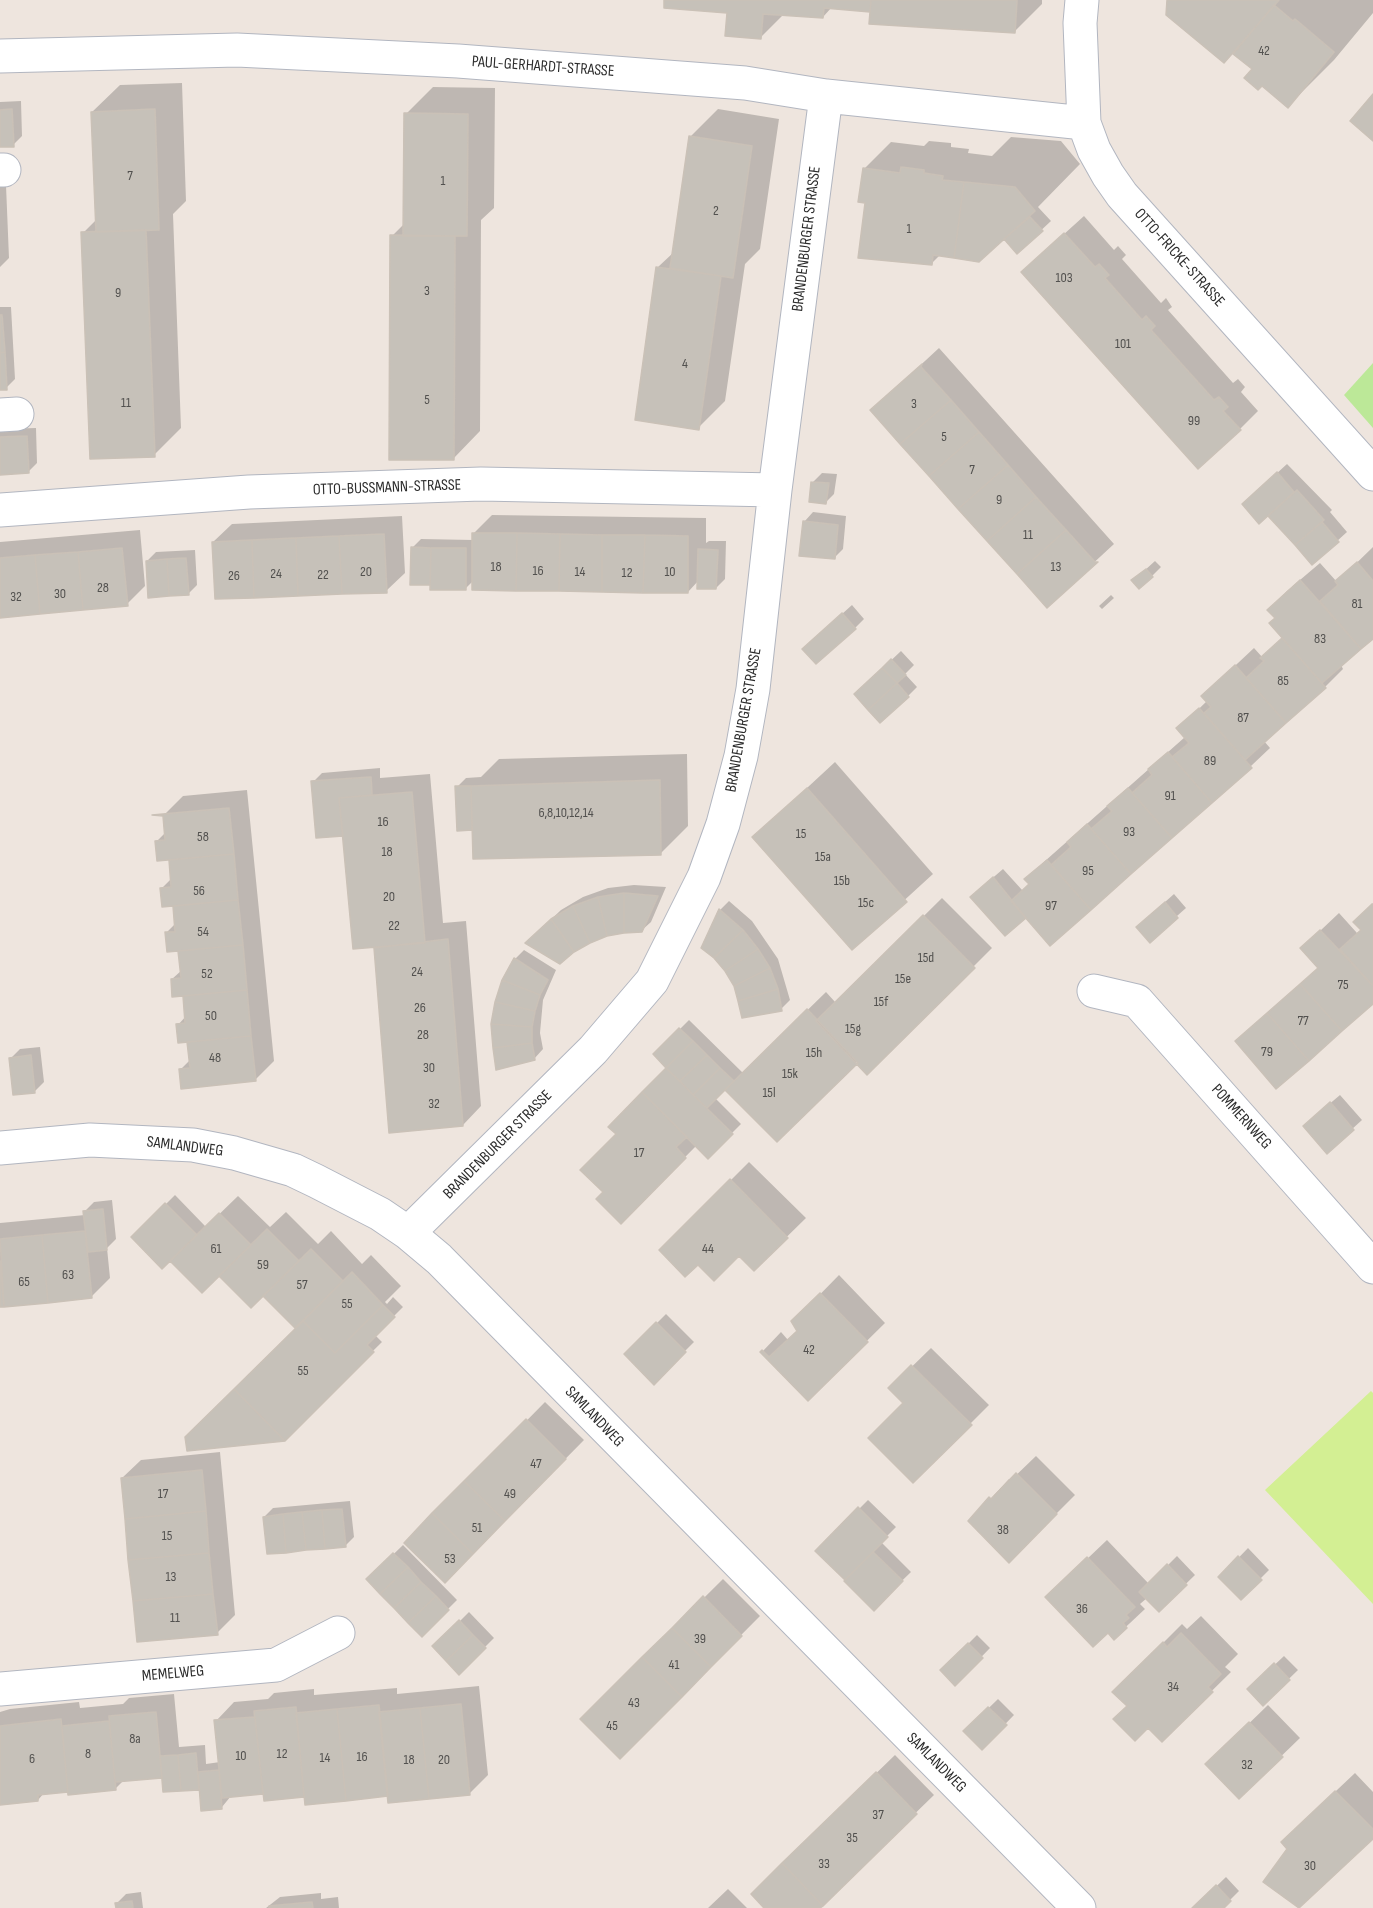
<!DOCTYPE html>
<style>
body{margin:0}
canvas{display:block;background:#eee5de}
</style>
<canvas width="1373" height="1908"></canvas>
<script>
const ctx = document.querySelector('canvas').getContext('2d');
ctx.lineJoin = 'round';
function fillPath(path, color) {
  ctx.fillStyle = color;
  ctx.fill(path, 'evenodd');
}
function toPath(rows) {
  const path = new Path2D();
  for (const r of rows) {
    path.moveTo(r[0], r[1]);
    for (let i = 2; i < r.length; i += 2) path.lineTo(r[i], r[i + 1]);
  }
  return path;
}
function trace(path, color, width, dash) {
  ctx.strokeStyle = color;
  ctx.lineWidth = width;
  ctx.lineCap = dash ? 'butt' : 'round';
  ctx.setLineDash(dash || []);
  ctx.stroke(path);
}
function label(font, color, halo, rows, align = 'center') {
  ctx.font = font + ' "Sofia Sans Condensed",sans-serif';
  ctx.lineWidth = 4.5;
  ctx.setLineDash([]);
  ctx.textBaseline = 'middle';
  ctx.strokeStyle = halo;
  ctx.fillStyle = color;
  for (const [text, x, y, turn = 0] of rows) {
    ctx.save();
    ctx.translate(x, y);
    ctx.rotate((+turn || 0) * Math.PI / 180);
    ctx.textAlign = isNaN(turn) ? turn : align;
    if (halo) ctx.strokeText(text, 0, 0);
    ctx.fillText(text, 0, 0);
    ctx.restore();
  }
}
fillPath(toPath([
 [1373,363,1373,428,1344,395]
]), '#bce898');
fillPath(toPath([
 [1371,1391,1373,1393,1373,1604,1265,1490]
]), '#d3ef93');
fillPath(toPath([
 [666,0,1042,0,1042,4,1015,31,832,7,823,17,784,14,761,37,728,12],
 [1169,0,1373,0,1373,13,1334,60,1288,106,1254,69],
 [182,83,186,201,173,214,181,428,154,455,83,233,97,219,92,112,120,85],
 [433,87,495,88,494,208,481,220,480,431,453,459,392,236,405,223,406,114],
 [21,101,22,136,13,145,0,146,0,102],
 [718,109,779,119,760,249,745,264,725,401,698,428,658,267,674,252,691,136],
 [1011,137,1061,141,1080,164,1038,207,1051,221,1018,252,1004,237,940,255,932,263,867,201,864,169,891,142,924,146,929,141,951,143,951,147,969,149,968,153,992,156],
 [6,185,9,258,0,267,0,186],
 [1084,216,1114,250,1118,246,1126,255,1122,259,1161,303,1166,298,1172,307,1168,310,1233,383,1238,379,1245,387,1241,392,1258,411,1240,429,1042,254],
 [0,307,11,307,15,379,6,388,0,388],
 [939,348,1114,544,1048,605,872,410],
 [36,428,37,463,28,472,0,473,0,429],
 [1287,464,1332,510,1330,512,1347,532,1313,563,1253,495],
 [822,473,837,474,834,494,825,503,813,482],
 [813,512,846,516,843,549,834,558,804,522],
 [492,515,706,518,706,543,709,541,726,541,725,579,716,588,699,580,688,592,473,581,465,589,412,583,412,548,421,539,474,540,474,533],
 [402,516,405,573,386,591,213,542,232,524],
 [140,530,145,586,127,604,0,616,0,542],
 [1373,547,1373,637,1341,665,1343,669,1325,687,1264,741,1270,748,1251,766,1050,944,1026,916,981,888,1003,869,1023,891,1031,883,1026,879,1045,861,1185,737,1178,729,1207,701,1222,678,1254,648,1263,658,1283,637,1276,618,1269,610,1287,591,1320,563,1337,582],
 [195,550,197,585,188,594,147,561,156,552],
 [1155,561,1161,567,1152,576,1134,580],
 [1111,595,1114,598,1102,609,1099,606],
 [852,605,864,619,855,628,813,640],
 [901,651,914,665,905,674,917,687,908,696,865,685],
 [687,754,688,826,661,853,474,828,458,829,457,787,466,778,481,777,499,759],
 [835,762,933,874,852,948,754,837],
 [380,768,380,778,430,774,443,923,466,921,481,1106,463,1125,391,1131,375,946,344,834,313,782,322,773],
 [247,790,274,1061,255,1080,181,1069,190,1060,188,1040,178,1025,186,1016,184,994,172,979,182,970,180,949,166,933,176,923,174,904,161,889,172,878,170,859,157,841,166,832,164,815,183,796],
 [634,885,666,887,651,922,641,931,607,935,589,941,560,962,527,942,561,910,583,897,608,888],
 [1174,894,1186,908,1150,940,1147,918],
 [942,898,992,948,867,1073,857,1062,777,1140,725,1088,715,1098,741,1124,708,1157,697,1145,621,1222,605,1192,618,1134,643,1093,668,1068,655,1054,689,1020,743,1073,826,992,836,1003],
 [729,901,752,921,778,959,790,1000,781,1009,735,985,726,970,703,948,720,910],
 [1373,903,1373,1002,1237,1042,1319,967,1302,948,1339,913,1357,933,1362,929,1355,922],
 [524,950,556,970,543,1000,540,1033,543,1049,534,1059,515,959],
 [40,1047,44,1082,35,1091,11,1058,20,1049],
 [1340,1095,1362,1120,1327,1152,1314,1117],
 [749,1162,806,1218,754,1269,739,1254,698,1263,661,1250],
 [175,1195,206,1227,238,1196,270,1227,286,1212,318,1244,331,1231,362,1264,371,1255,401,1286,385,1302,387,1304,393,1297,403,1307,375,1335,382,1342,284,1439,305,1321,263,1294,219,1274,170,1259,133,1237],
 [112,1200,116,1239,107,1248,110,1278,91,1297,0,1306,0,1223,85,1215,85,1211,94,1202],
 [839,1275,885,1323,808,1399,762,1352,781,1332,788,1340,798,1331,793,1322],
 [666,1314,694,1342,654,1382,626,1354],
 [931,1348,989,1405,913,1481,905,1403,890,1388],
 [545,1402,584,1440,445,1581,406,1543],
 [220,1452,235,1615,217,1633,122,1478,141,1460],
 [1036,1456,1075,1495,1009,1561,970,1521,1009,1479,1010,1481],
 [868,1500,896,1527,881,1542,911,1572,874,1608,817,1551],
 [350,1501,354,1537,345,1546,264,1517,273,1508],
 [1107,1540,1149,1584,1177,1556,1195,1575,1159,1610,1147,1598,1140,1604,1145,1609,1114,1638,1066,1579],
 [403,1545,457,1600,422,1635,368,1579],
 [1248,1548,1269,1570,1241,1598,1220,1577],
 [723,1579,760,1616,620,1757,582,1719],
 [469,1612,494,1638,459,1673,434,1647],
 [1201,1616,1238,1654,1225,1667,1231,1672,1162,1740,1114,1692,1182,1624,1187,1629],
 [977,1635,990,1648,955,1684,942,1670],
 [1284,1656,1298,1670,1263,1704,1249,1689],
 [479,1686,488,1775,469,1794,305,1796,265,1799,264,1793,231,1796,222,1807,201,1788,164,1791,163,1776,124,1780,115,1789,44,1793,38,1800,0,1803,0,1712,10,1709,79,1702,80,1708,123,1704,129,1698,174,1694,179,1747,205,1745,206,1764,220,1762,216,1721,234,1702,268,1699,274,1693,314,1689,314,1695,397,1688,397,1694],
 [998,1699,1014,1715,982,1748,965,1731],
 [1268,1705,1300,1738,1239,1797,1207,1764],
 [895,1755,934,1795,818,1908,766,1908,771,1875],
 [1355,1773,1373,1792,1373,1837,1300,1907,1265,1882,1289,1849,1301,1824],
 [1226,1877,1239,1891,1222,1908,1194,1908],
 [728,1889,747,1908,708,1908],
 [141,1892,143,1908,117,1908,117,1903,126,1894],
 [321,1893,321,1899,338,1897,339,1908,266,1908,280,1897]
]), '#0003');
const building = toPath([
 [664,0,871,0,870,12,824,8,823,18,763,14,761,39,725,36,727,13,664,8,664,0],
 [871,0,1017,0,1015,33,869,24,871,0],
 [1167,0,1279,0,1224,63,1166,15,1167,0],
 [1274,5,1293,21,1295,19,1334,52,1288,108,1262,86,1258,90,1244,78,1252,69,1233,54,1274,5],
 [1373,94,1373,141,1350,121,1373,94],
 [12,109,14,147,0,147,0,110,12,109],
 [155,109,159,230,96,232,91,112,155,109],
 [404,113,468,114,467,236,403,236,404,113],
 [689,136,752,146,733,278,670,268,689,136],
 [901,167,924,170,924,173,943,176,942,180,964,182,954,258,933,255,932,265,858,258,865,203,858,202,863,168,900,173,901,167],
 [964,182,1015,187,1035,211,979,262,954,258,964,182],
 [1030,217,1043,231,1017,254,1004,239,1030,217],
 [146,230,155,457,90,459,81,232,146,230],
 [1064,233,1095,267,1099,264,1109,275,1105,278,1142,320,1146,316,1155,326,1151,330,1214,400,1219,397,1228,407,1223,411,1241,430,1198,469,1021,272,1064,233],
 [390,235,455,236,454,460,389,460,390,235],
 [656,267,721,276,699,430,635,420,656,267],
 [0,315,2,315,5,352,0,353,0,315],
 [5,352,7,390,0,390,0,353,5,352],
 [922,364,921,367,951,400,900,444,870,410,922,364],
 [951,400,979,432,929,476,900,444,951,400],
 [979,432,1008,465,958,509,929,476,979,432],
 [27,436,29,473,0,475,0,437,27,436],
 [1008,465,1036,497,987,541,958,509,1008,465],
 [1277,472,1294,492,1259,524,1242,504,1277,472],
 [811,482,829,483,826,504,809,502,811,482],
 [1297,490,1324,520,1295,545,1268,516,1297,490],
 [1036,497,1066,530,1017,574,987,541,1036,497],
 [803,521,838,525,835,559,799,556,803,521],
 [1322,522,1339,542,1312,565,1295,545,1322,522],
 [1066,530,1095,562,1098,562,1047,608,1017,574,1066,530],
 [472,533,517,533,516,591,472,590,472,533],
 [517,533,560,534,559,591,516,591,517,533],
 [384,534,387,593,342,594,339,536,384,534],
 [560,534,602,535,602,592,559,591,560,534],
 [602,535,645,535,643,593,602,592,602,535],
 [645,535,688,536,688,593,643,593,645,535],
 [339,536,342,594,298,596,296,538,339,536],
 [296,538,298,596,254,598,252,540,296,538],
 [252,540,254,598,215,599,212,542,252,540],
 [411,547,431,548,430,585,410,585,411,547],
 [122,548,128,606,83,610,78,552,122,548],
 [431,548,466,548,466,590,430,590,431,548],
 [698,549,718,550,716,589,697,589,698,549],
 [78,552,83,610,40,614,35,555,78,552],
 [35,555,40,614,0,618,0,558,35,555],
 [186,558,189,595,169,596,167,559,186,558],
 [167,559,169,596,148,598,146,561,167,559],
 [1357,562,1373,581,1373,639,1361,649,1320,601,1338,585,1335,581,1357,562],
 [1146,569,1153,577,1139,589,1131,580,1146,569],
 [1300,580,1361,649,1322,683,1269,623,1275,618,1267,610,1300,580],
 [842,613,856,629,816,664,802,649,842,613],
 [1282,638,1326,688,1286,723,1246,678,1264,661,1260,658,1282,638],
 [891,659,906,675,897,683,882,668,891,659],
 [1235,665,1286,723,1245,760,1204,713,1211,707,1201,696,1235,665],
 [882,668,897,683,868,710,854,694,882,668],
 [897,683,909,697,880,723,868,710,897,683],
 [1199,708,1252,768,1212,803,1172,757,1189,743,1176,728,1199,708],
 [1168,752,1212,803,1172,838,1132,793,1152,775,1148,769,1168,752],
 [371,777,372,795,339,798,343,836,316,838,311,781,371,777],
 [660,780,661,855,473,859,471,786,660,780],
 [455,786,471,786,472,830,457,831,455,786],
 [807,788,907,902,852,950,752,837,807,788],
 [1128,788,1172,838,1131,874,1091,829,1112,811,1107,806,1128,788],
 [412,792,425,943,353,949,339,798,412,792],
 [229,808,234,854,157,861,155,841,165,840,163,816,152,815,229,808],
 [1087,824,1131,874,1091,910,1051,865,1071,847,1067,842,1087,824],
 [234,854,238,900,162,907,160,888,171,887,169,860,234,854],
 [1047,860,1091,910,1050,946,1011,901,1029,884,1024,879,1047,860],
 [993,877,1026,918,1005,936,970,897,993,877],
 [624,893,624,933,607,936,598,897,624,893],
 [624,893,658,896,642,932,624,933,624,893],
 [598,897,607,936,590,943,573,906,598,897],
 [238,900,243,945,167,952,165,932,175,932,173,906,238,900],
 [1165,902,1178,918,1150,943,1136,927,1165,902],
 [1372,904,1373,905,1373,986,1340,949,1361,930,1353,922,1372,904],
 [573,906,590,943,574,952,551,919,573,906],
 [719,909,743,930,714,958,701,948,719,909],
 [923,915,975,968,867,1075,816,1021,923,915],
 [551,919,574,952,560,964,525,943,551,919],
 [743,930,758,949,725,971,714,958,743,930],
 [1320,930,1373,986,1373,1004,1342,1031,1300,984,1318,968,1300,948,1320,930],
 [448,939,463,1126,389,1133,374,948,448,939],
 [243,945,247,990,172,997,171,979,181,978,178,951,243,945],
 [758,949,770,968,734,986,725,971,758,949],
 [514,958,548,980,540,995,502,980,514,958],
 [770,968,778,989,738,1001,734,986,770,968],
 [502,980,540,995,535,1011,495,1002,502,980],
 [1300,984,1342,1031,1309,1061,1267,1013,1300,984],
 [778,989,782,1011,742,1018,738,1001,778,989],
 [247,990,251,1036,178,1043,176,1024,185,1023,183,996,247,990],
 [495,1002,535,1011,532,1027,491,1024,495,1002],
 [807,1009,858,1063,777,1142,725,1090,807,1009],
 [1267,1013,1309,1061,1276,1089,1235,1041,1267,1013],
 [491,1024,532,1027,532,1043,493,1048,491,1024],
 [679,1028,693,1041,666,1068,653,1054,679,1028],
 [251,1036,256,1081,181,1089,179,1069,190,1068,187,1042,251,1036],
 [693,1041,707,1055,680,1081,666,1068,693,1041],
 [532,1043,535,1060,496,1070,493,1048,532,1043],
 [31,1055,35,1093,13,1095,9,1058,31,1055],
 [707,1055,720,1068,693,1095,680,1081,707,1055],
 [666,1068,733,1134,708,1159,642,1092,666,1068],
 [720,1068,734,1081,707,1108,693,1095,720,1068],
 [642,1092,687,1137,676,1147,686,1158,621,1224,596,1199,603,1192,580,1170,616,1134,608,1127,642,1092],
 [1330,1102,1354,1130,1327,1154,1303,1126,1330,1102],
 [730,1179,788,1238,754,1271,739,1256,714,1281,698,1265,685,1277,659,1250,730,1179],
 [165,1203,197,1235,162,1269,131,1237,165,1203],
 [103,1209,107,1250,88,1252,83,1211,103,1209],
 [219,1213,251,1245,202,1293,170,1261,219,1213],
 [267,1229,299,1261,251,1308,219,1276,267,1229],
 [85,1231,92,1298,48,1303,42,1235,85,1231],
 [42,1235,48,1303,4,1307,0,1239,42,1235],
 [311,1249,343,1281,295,1328,263,1296,311,1249],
 [0,1261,4,1307,0,1307,0,1261],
 [352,1272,383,1305,335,1353,303,1321,352,1272],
 [820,1293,868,1342,808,1401,760,1352,762,1350,769,1357,797,1331,791,1321,820,1293],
 [383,1305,395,1317,367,1345,374,1352,285,1441,234,1389,303,1321,335,1353,383,1305],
 [656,1322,686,1352,654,1385,624,1354,656,1322],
 [911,1365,972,1425,913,1483,868,1438,903,1403,888,1388,911,1365],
 [234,1389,285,1441,187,1451,185,1437,234,1389],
 [526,1419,566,1459,505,1521,464,1481,526,1419],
 [202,1470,206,1511,125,1519,121,1478,202,1470],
 [1016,1473,1057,1514,1009,1563,968,1521,989,1497,991,1499,1016,1473],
 [464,1481,505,1521,473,1554,432,1513,464,1481],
 [858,1507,888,1537,845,1580,815,1551,858,1507],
 [342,1509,346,1547,325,1549,322,1510,342,1509],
 [322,1510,325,1549,306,1550,302,1512,322,1510],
 [206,1511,209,1553,128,1560,125,1519,206,1511],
 [302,1512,306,1550,286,1553,283,1514,302,1512],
 [432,1513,473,1554,445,1583,404,1543,432,1513],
 [283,1514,286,1553,267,1554,263,1517,283,1514],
 [873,1552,903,1581,874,1611,844,1581,873,1552],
 [209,1553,213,1594,133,1601,128,1560,209,1553],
 [393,1553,408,1567,380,1594,366,1579,393,1553],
 [1238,1556,1262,1580,1241,1600,1218,1577,1238,1556],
 [1087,1557,1135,1607,1126,1615,1129,1618,1123,1623,1127,1628,1114,1640,1108,1633,1093,1647,1045,1597,1087,1557],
 [1167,1564,1187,1585,1159,1612,1139,1592,1167,1564],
 [408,1567,421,1582,394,1608,380,1594,408,1567],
 [421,1582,436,1596,408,1623,394,1608,421,1582],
 [213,1594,218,1635,137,1642,133,1601,213,1594],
 [436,1596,449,1610,422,1637,408,1623,436,1596],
 [703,1596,742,1636,711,1667,672,1628,703,1596],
 [459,1620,473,1635,446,1661,432,1646,459,1620],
 [672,1628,711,1667,682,1697,642,1657,672,1628],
 [1181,1633,1221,1674,1208,1687,1213,1692,1162,1742,1148,1728,1135,1741,1113,1719,1127,1706,1112,1692,1163,1642,1167,1647,1181,1633],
 [473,1635,486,1648,459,1675,446,1661,473,1635],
 [968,1643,983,1658,955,1686,940,1670,968,1643],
 [642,1657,682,1697,620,1759,580,1719,642,1657],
 [1274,1663,1290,1680,1263,1706,1247,1689,1274,1663],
 [461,1704,470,1795,429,1799,420,1708,461,1704],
 [379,1705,388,1796,346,1801,337,1709,379,1705],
 [296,1707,304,1797,264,1801,254,1711,296,1707],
 [988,1707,1007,1725,982,1750,963,1731,988,1707],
 [420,1708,429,1799,388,1803,379,1712,420,1708],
 [337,1709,346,1801,305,1805,296,1713,337,1709],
 [156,1712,162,1778,115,1782,109,1716,156,1712],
 [255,1717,263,1794,222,1798,214,1720,255,1717],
 [61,1719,68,1792,38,1795,38,1801,0,1805,0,1726,61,1719],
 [109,1721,116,1790,68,1795,62,1726,109,1721],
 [1249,1722,1283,1757,1239,1799,1205,1764,1249,1722],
 [196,1753,199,1790,181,1791,178,1755,196,1753],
 [178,1755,181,1791,163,1792,160,1756,178,1755],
 [219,1770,222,1809,201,1811,198,1772,219,1770],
 [876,1772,917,1814,823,1906,782,1863,876,1772],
 [1335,1791,1373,1829,1373,1839,1299,1908,1263,1882,1287,1849,1281,1842,1335,1791],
 [782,1863,823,1906,820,1908,764,1908,751,1894,782,1863],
 [1216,1885,1231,1901,1224,1908,1192,1908,1216,1885],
 [132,1901,133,1908,116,1908,115,1903,132,1901],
 [312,1902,313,1908,269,1908,269,1906,312,1902]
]);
fillPath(building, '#c6c1b9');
trace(building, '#cac1b7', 1.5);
const minor = toPath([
 [1082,0,1080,23,1084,123,1094,150,1108,175,1122,195,1373,474],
 [0,56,237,50,458,61,745,83,826,96,1084,123],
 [0,170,4,170],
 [0,415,17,414],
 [0,510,249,492,481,484,775,490],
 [1094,991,1137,1001,1373,1267],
 [0,1148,90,1140,193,1145,234,1153,293,1170,316,1181,380,1214,408,1233,439,1259,1079,1908],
 [408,1233,593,1050,652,981,704,877,723,824,741,756,753,689,775,490,826,96],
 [0,1689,276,1665,338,1633]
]);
trace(minor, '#b2b6c0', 35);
trace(minor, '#fff', 33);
label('14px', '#52514f', null, [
 ["42",1264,51],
 ["7",130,176],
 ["1",443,181],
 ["2",716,211],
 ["1",909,229],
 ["103",1064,278],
 ["3",427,291],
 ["9",118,293],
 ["101",1123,344],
 ["4",685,364],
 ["5",427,400],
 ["11",126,403],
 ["3",914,404],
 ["99",1194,421],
 ["5",944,437],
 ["7",972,470],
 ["9",999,500],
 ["11",1028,535],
 ["18",496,567],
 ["13",1056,567],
 ["16",538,571],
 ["20",366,572],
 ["14",580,572],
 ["10",670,572],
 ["12",627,573],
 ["24",276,574],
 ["22",323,575],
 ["26",234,576],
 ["28",103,588],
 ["30",60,594],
 ["32",16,597],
 ["81",1357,604],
 ["83",1320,639],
 ["85",1283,681],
 ["87",1243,718],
 ["89",1210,761],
 ["91",1170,796],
 ["6,8,10,12,14",566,813],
 ["16",383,822],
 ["93",1129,832],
 ["15",801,834],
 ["58",203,837],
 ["18",387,852],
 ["15a",823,857],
 ["95",1088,871],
 ["15b",842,881],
 ["56",199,891],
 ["20",389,897],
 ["15c",866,903],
 ["97",1051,906],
 ["22",394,926],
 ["54",203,932],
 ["15d",926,958],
 ["24",417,972],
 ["52",207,974],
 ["15e",903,979],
 ["75",1343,985],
 ["15f",881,1002],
 ["26",420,1008],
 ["50",211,1016],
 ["77",1303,1021],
 ["15g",853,1029],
 ["28",423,1035],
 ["79",1267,1052],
 ["15h",814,1053],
 ["48",215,1058],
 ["30",429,1068],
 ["15k",790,1074],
 ["15l",769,1093],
 ["32",434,1104],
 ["17",639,1153],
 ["61",216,1249],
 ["44",708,1249],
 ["59",263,1265],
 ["63",68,1275],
 ["65",24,1282],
 ["57",302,1285],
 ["55",347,1304],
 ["42",809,1350],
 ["55",303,1371],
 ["47",536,1464],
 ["17",163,1494],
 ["49",510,1494],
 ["51",477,1528],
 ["38",1003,1530],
 ["15",167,1536],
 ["53",450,1559],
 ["13",171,1577],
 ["36",1082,1609],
 ["11",175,1618],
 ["39",700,1639],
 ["41",674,1665],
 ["34",1173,1687],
 ["43",634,1703],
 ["45",612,1726],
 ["8a",135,1739],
 ["8",88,1754],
 ["12",282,1754],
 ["10",241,1756],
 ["16",362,1757],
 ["14",325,1758],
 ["6",32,1759],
 ["18",409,1760],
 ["20",444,1760],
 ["32",1247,1765],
 ["37",878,1815],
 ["35",852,1838],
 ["33",824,1864],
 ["30",1310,1866]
]);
label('16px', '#2c2c2c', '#fff', [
 ["PAUL-GERHARDT-STRASSE",543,67,4],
 ["BRANDENBURGER STRASSE",807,239,-83],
 ["OTTO-FRICKE-STRASSE",1179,258,48],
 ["OTTO-BUSSMANN-STRASSE",387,488,-2],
 ["BRANDENBURGER STRASSE",744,720,-80],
 ["POMMERNWEG",1241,1117,48],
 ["BRANDENBURGER STRASSE",498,1145,-45],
 ["SAMLANDWEG",185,1147,7],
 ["SAMLANDWEG",594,1417,46],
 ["MEMELWEG",173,1674,-5],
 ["SAMLANDWEG",936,1763,45]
]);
</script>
